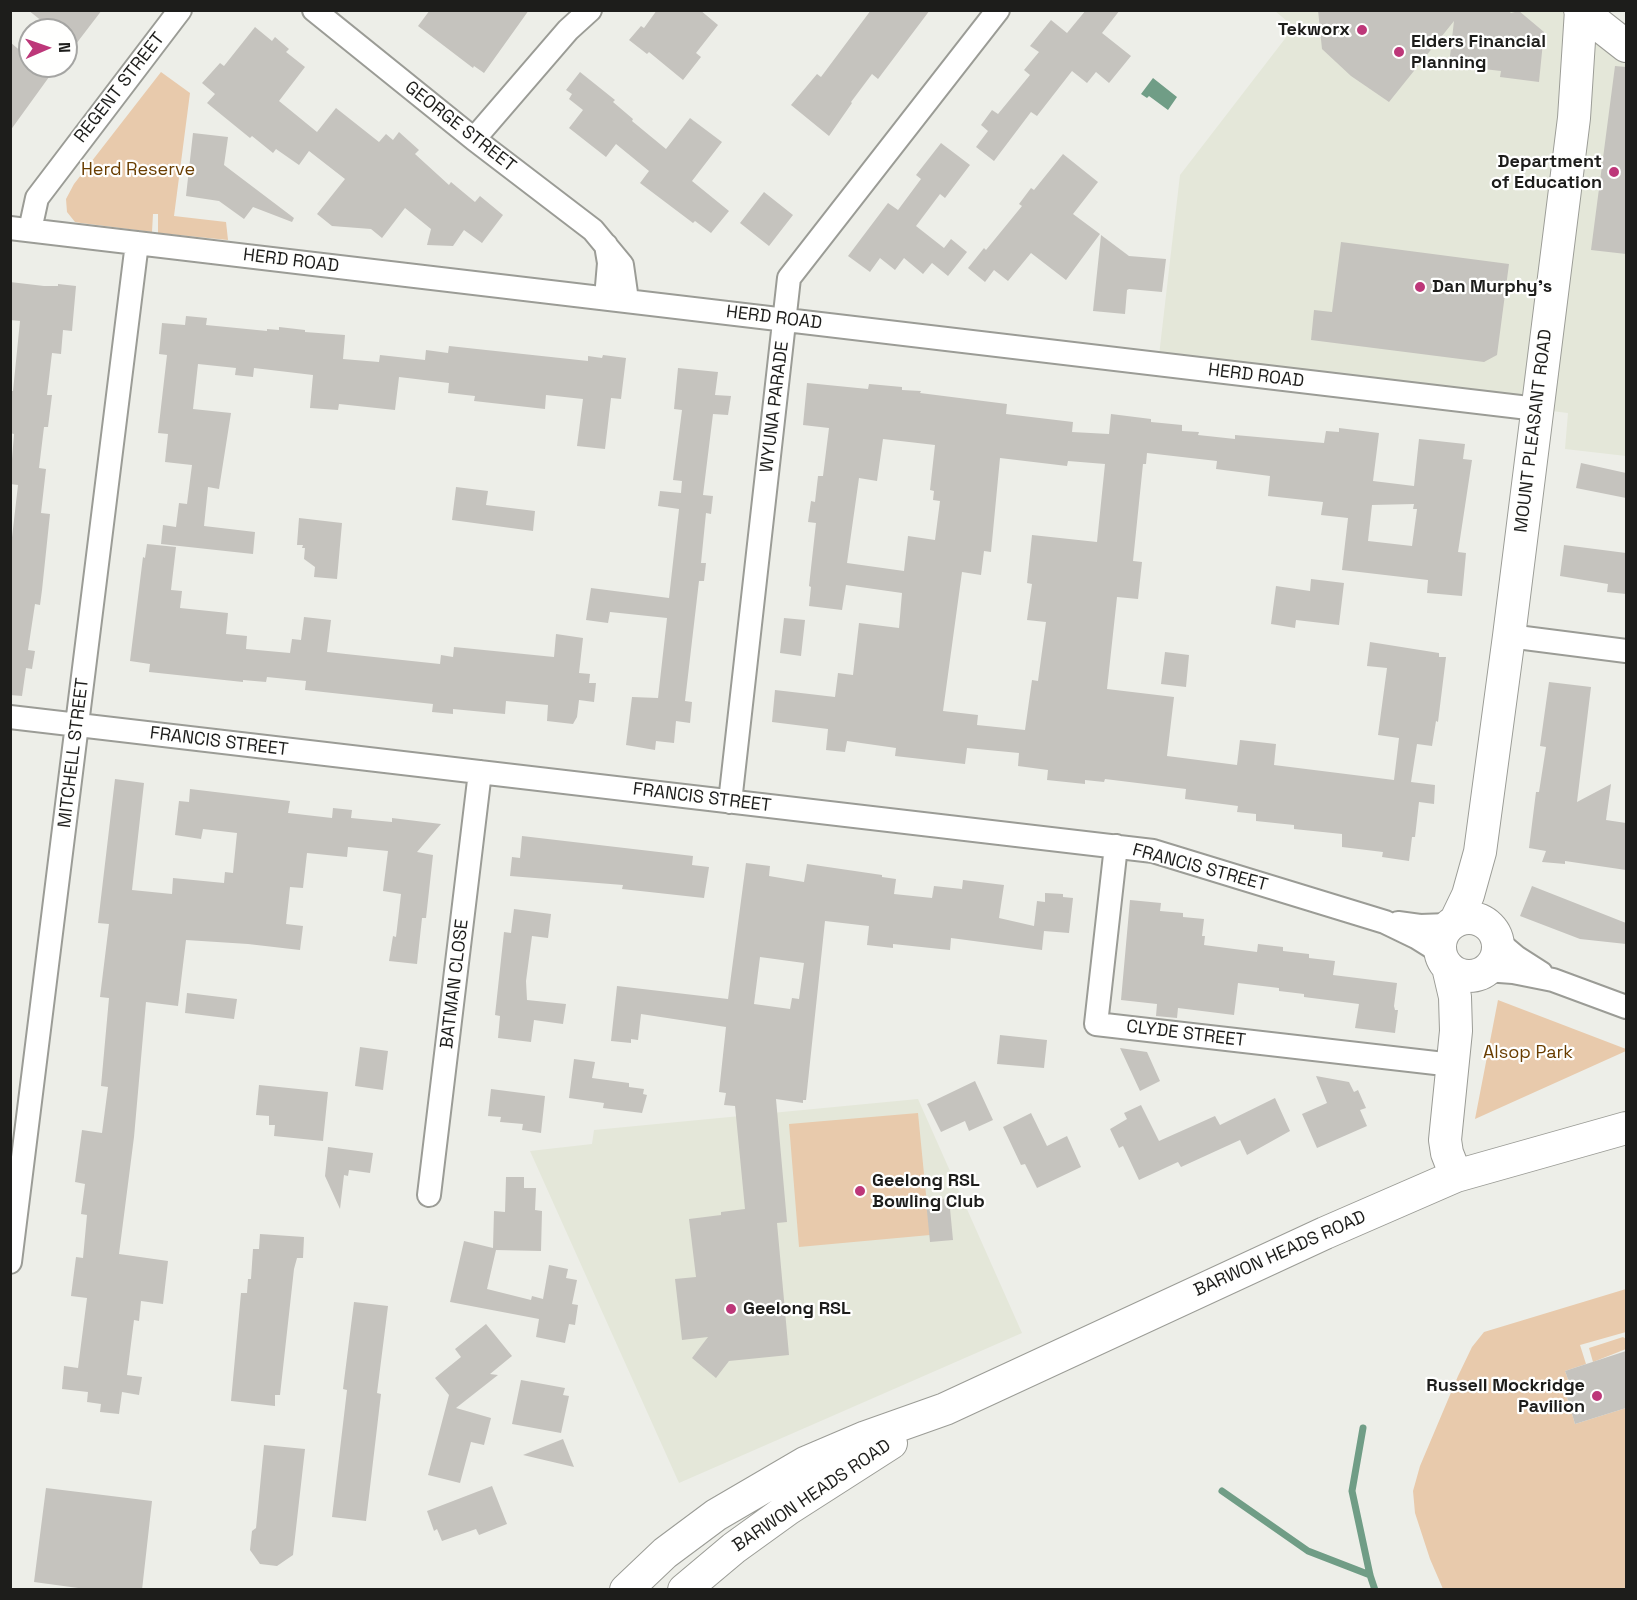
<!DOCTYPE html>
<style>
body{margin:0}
#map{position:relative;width:1637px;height:1600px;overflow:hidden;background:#edeee8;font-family:"Space Grotesk",sans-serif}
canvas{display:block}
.frame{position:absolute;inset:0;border:12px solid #1d1d1b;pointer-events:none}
.north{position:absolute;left:18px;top:18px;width:60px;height:60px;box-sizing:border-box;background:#fffffe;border:2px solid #a5a5a3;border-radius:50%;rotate:88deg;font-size:16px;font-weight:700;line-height:24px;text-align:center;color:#1d1d1b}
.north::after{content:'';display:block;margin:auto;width:21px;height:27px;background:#bd3779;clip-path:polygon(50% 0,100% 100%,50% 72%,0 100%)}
</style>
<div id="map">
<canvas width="1637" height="1600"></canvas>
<div class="frame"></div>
<div class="north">N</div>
</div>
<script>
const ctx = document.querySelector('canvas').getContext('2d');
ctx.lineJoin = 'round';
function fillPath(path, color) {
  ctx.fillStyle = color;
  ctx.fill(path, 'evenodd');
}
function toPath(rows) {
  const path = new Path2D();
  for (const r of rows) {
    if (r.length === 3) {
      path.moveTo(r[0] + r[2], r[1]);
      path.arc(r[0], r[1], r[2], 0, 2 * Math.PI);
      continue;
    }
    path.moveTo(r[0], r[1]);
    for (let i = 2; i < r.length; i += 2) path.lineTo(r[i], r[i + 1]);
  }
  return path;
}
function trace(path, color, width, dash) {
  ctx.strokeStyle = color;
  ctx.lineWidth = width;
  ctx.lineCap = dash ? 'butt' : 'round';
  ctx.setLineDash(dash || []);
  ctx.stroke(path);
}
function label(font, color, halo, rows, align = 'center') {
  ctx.font = font + ' "Space Grotesk",sans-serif';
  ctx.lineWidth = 4.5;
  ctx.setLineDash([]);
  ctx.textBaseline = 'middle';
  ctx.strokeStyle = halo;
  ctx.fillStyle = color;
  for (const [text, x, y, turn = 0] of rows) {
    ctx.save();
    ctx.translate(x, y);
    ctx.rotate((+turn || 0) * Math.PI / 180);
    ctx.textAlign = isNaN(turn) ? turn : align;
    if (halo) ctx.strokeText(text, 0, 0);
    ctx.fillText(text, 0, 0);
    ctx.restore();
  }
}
fillPath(toPath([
 [1275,11,1581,11,1626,46,1626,456,1565,449,1568,413,1158,364,1180,175,1294,27],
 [918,1099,1022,1333,679,1483,530,1151,592,1144,594,1130]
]), '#e4e7d9');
fillPath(toPath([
 [161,72,190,93,174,216,226,222,228,240,158,233,158,214,153,214,152,232,81,223,75,222,67,212,66,199,74,184],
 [1498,1000,1626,1049,1626,1051,1475,1119],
 [918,1113,930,1235,799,1247,789,1124],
 [1626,1289,1626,1332,1580,1345,1586,1364,1565,1371,1569,1382,1563,1384,1575,1424,1626,1408,1626,1589,1443,1589,1430,1559,1415,1513,1413,1491,1420,1466,1458,1376,1472,1347,1484,1332],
 [1623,1337,1626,1339,1626,1349,1593,1362,1589,1348]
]), '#e8caac');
fillPath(toPath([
 [1153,78,1177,97,1168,110,1149,96,1147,98,1141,94]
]), '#709d86');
trace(toPath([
 [1363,1428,1352,1491,1370,1575,1375,1590],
 [1222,1491,1308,1551,1370,1575]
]), '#709d86', 7);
fillPath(toPath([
 [28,10,102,10,66,57,66,30,53,30],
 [430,10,529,10,484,73,474,66,473,68,418,26],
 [657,10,700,10,718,25,696,53,701,57,683,80,649,52,647,54,629,40,641,26,644,28],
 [871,10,930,10,878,79,872,74,851,102,852,103,829,136,791,105,817,74,821,77],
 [1086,10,1120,10,1102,33,1131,56,1109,83,1096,72,1087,83,1072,71,1037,116,1031,112,994,161,976,147,988,131,981,125,992,110,998,114,1030,75,1024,70,1039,52,1030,46,1051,20,1067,33],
 [1318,10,1508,10,1511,13,1519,11,1544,32,1539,82,1500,77,1501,71,1449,65,1454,21,1389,102,1351,76,1322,49],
 [255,27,272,41,275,37,289,49,286,52,305,67,279,101,317,132,336,108,379,142,386,134,393,140,399,132,419,150,415,154,449,185,451,182,475,202,480,196,503,215,482,243,464,230,453,246,427,245,431,229,405,208,382,238,371,229,332,226,317,214,345,179,309,151,299,165,276,149,273,153,252,136,250,138,207,103,215,94,202,83,220,63,224,66],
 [10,42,30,59,30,66,57,66,10,131],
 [1615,66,1626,67,1626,254,1591,250],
 [580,72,615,100,613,102,633,119,632,121,666,149,690,118,722,142,692,181,729,211,711,233,695,221,693,223,640,183,649,171,616,144,606,157,569,128,583,110,569,99,572,94,566,90],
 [193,133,228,137,224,165,294,218,292,222,253,207,244,219,219,201,186,196],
 [941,143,970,165,945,198,940,194,916,226,944,248,951,239,967,252,948,276,932,263,923,274,904,258,895,270,880,258,870,272,848,256,888,203,898,210,921,179,916,175],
 [1063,154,1098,182,1073,214,1100,234,1066,280,1031,253,1008,281,994,270,985,282,968,268,984,248,986,250,1022,206,1019,204,1031,188,1034,190],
 [764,192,793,215,769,246,740,223],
 [1101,235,1129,256,1166,259,1162,292,1129,289,1127,290,1125,314,1093,311],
 [1341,242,1509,264,1497,355,1484,362,1311,340,1314,310,1332,312],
 [10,282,44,286,58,286,58,284,76,286,72,331,63,330,61,354,52,353,47,395,52,395,48,427,44,427,39,468,46,469,41,513,50,514,42,590,40,605,35,604,28,650,35,651,32,669,26,668,22,696,10,695,10,555,18,485,10,484,14,434,10,433,10,391,13,391,20,321,10,320],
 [186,316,207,318,206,325,267,331,267,329,279,330,279,327,305,330,305,332,345,335,343,359,379,362,380,355,425,360,426,350,448,353,449,346,588,361,588,356,602,358,603,355,626,358,621,399,611,398,605,449,577,446,583,399,546,395,545,409,474,401,475,396,448,393,449,383,399,377,395,410,339,404,338,410,310,408,313,375,254,368,253,377,235,375,236,368,198,364,193,409,231,413,219,489,208,487,204,526,255,532,253,554,161,544,163,525,176,527,179,503,187,504,192,465,165,462,168,434,158,433,167,355,159,354,162,323,185,325],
 [678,368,718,372,715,395,731,396,728,415,713,414,703,495,713,496,711,514,706,513,701,563,706,563,704,581,699,581,685,701,692,702,690,723,676,721,674,743,656,741,655,750,626,745,632,697,658,698,667,618,610,612,608,623,586,620,591,588,669,598,679,509,658,506,660,491,681,493,682,481,673,480,682,410,674,409],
 [807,383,868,389,869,384,902,387,902,390,921,391,920,393,1007,404,1006,414,1073,422,1072,432,1109,434,1111,414,1151,419,1151,422,1182,425,1182,431,1199,432,1198,435,1235,439,1235,435,1324,443,1326,431,1339,432,1339,428,1379,433,1373,481,1414,486,1419,439,1465,444,1463,459,1472,460,1458,552,1466,553,1462,596,1427,593,1428,580,1342,570,1348,518,1321,515,1323,502,1268,496,1270,476,1216,469,1217,461,1147,453,1146,464,1143,464,1133,561,1142,562,1138,599,1117,597,1107,689,1174,697,1167,756,1237,765,1240,740,1276,744,1274,765,1394,780,1399,738,1378,735,1387,668,1367,666,1370,642,1439,653,1439,657,1446,657,1438,722,1436,721,1432,746,1417,744,1411,782,1435,785,1434,804,1419,802,1415,837,1412,837,1409,861,1382,857,1383,852,1342,847,1342,834,1294,829,1294,825,1256,821,1256,814,1237,812,1238,806,1185,799,1186,789,1105,779,1104,782,1085,780,1085,784,1047,780,1048,770,1018,766,1019,753,967,748,965,764,895,756,896,748,847,741,845,752,826,750,828,729,772,722,775,690,835,697,838,673,853,675,859,623,899,628,902,593,846,585,842,610,809,606,811,587,809,586,816,523,808,522,811,501,815,502,818,476,823,476,829,428,803,425],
 [883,439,935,445,930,490,934,491,933,500,940,501,935,540,908,536,904,571,847,563,859,478,877,481],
 [1000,458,1067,466,1068,461,1105,464,1097,542,1032,535,1027,583,1032,584,1027,620,1046,622,1038,681,1032,680,1025,730,977,725,978,715,943,711,962,572,981,575,984,551,991,552],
 [1414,504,1413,509,1417,509,1412,546,1368,541,1372,505],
 [1581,463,1626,473,1626,498,1576,488],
 [456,487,488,491,486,505,535,511,533,531,452,520],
 [299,518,342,523,337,579,314,577,315,567,304,559,305,548,302,548,303,545,297,545],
 [147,544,176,547,171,590,182,591,180,608,228,613,226,634,247,636,246,649,290,653,292,639,301,640,304,617,331,620,327,652,440,664,441,655,453,657,454,647,554,657,556,634,583,638,579,673,590,674,589,683,596,683,594,702,579,700,577,717,573,724,547,721,548,705,506,701,505,714,453,709,453,714,432,712,433,704,305,690,306,681,267,677,266,682,243,680,243,682,149,672,150,664,130,661,143,557,145,558],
 [1564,545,1626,553,1626,594,1607,592,1608,584,1560,576],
 [1311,579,1344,583,1339,625,1296,620,1295,628,1271,624,1276,586,1310,591],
 [784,618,805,620,801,656,780,653],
 [1165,652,1189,655,1186,687,1161,684],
 [1549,682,1591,687,1577,802,1611,784,1606,820,1626,823,1626,870,1565,861,1565,864,1542,862,1546,851,1529,848,1536,792,1539,792,1546,747,1540,746],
 [115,779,144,783,132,890,172,894,173,878,224,883,225,872,233,873,237,833,203,829,201,839,175,835,179,801,189,802,190,789,290,801,288,813,332,818,333,808,352,810,351,818,392,822,392,818,441,824,417,852,433,855,426,918,422,918,417,964,389,961,393,936,396,937,401,894,383,891,388,851,348,847,347,857,307,853,303,888,290,887,286,924,303,926,300,950,248,944,186,940,178,1006,146,1002,134,1137,119,1254,168,1261,163,1304,141,1301,139,1321,134,1320,127,1375,142,1377,139,1395,122,1392,119,1414,100,1412,101,1404,87,1402,88,1392,62,1389,64,1366,78,1368,87,1298,71,1296,76,1257,83,1258,87,1215,81,1214,85,1184,75,1182,82,1130,102,1133,108,1087,101,1086,109,998,100,997,109,924,98,923],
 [522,836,693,856,692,865,709,867,704,898,622,889,623,885,510,876,512,857,520,858],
 [746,863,770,866,769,876,804,882,807,864,882,875,882,877,896,879,894,894,932,898,934,886,962,889,963,880,1004,885,999,918,1034,926,1037,901,1045,902,1045,893,1063,894,1063,897,1073,898,1069,933,1044,931,1042,950,951,938,950,950,893,944,893,948,867,945,869,926,825,921,806,1100,803,1100,803,1103,776,1099,787,1222,777,1223,789,1355,729,1361,716,1378,692,1358,708,1337,682,1340,675,1279,696,1277,689,1219,721,1215,721,1212,745,1209,735,1106,724,1105,726,1093,719,1092,726,1027,641,1014,638,1040,631,1039,631,1043,611,1041,617,986,728,999],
 [760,957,804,963,799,999,792,998,790,1009,754,1004],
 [1532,886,1626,923,1626,944,1580,939,1520,916],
 [1130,900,1161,903,1160,911,1183,913,1183,917,1204,919,1202,936,1205,936,1204,945,1257,952,1258,944,1283,947,1283,951,1309,954,1309,958,1335,961,1333,975,1397,983,1394,1006,1395,1010,1398,1010,1395,1033,1355,1028,1359,1004,1304,997,1304,994,1279,991,1279,988,1238,983,1234,1015,1178,1008,1177,1018,1156,1016,1157,1004,1121,1000],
 [514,909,551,914,548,938,532,936,526,981,527,1000,566,1004,563,1024,534,1020,531,1042,498,1038,500,1016,495,1015,504,932,511,933],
 [187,993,237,999,234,1019,185,1013],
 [1000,1035,1047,1040,1044,1068,997,1064],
 [360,1047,388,1051,383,1090,355,1086],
 [1120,1048,1147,1052,1160,1081,1140,1091],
 [574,1059,595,1062,592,1078,629,1083,629,1087,644,1089,643,1094,647,1095,642,1113,603,1108,604,1103,569,1098],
 [1316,1076,1349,1082,1354,1092,1358,1090,1366,1108,1360,1110,1367,1126,1317,1148,1302,1114,1327,1103],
 [975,1081,993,1120,969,1131,965,1121,941,1132,927,1104],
 [259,1085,328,1092,323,1141,274,1136,275,1125,269,1125,269,1116,256,1115],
 [491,1089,545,1096,541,1133,522,1130,523,1124,500,1122,501,1117,488,1116],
 [1275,1098,1290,1131,1247,1155,1240,1140,1181,1167,1178,1162,1139,1180,1123,1146,1119,1148,1110,1129,1127,1119,1124,1113,1141,1105,1159,1141,1215,1116,1220,1125],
 [1031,1113,1047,1146,1067,1136,1081,1167,1037,1188,1025,1164,1021,1165,1003,1127],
 [328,1147,373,1153,370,1173,349,1170,348,1176,344,1175,340,1209,325,1176],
 [506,1177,524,1177,524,1188,536,1188,535,1210,542,1211,541,1251,496,1250,487,1289,531,1300,532,1296,543,1299,549,1265,568,1269,566,1278,577,1280,572,1304,578,1305,575,1325,569,1324,565,1343,536,1337,539,1319,450,1302,464,1241,493,1248,494,1211,505,1212],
 [949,1198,953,1240,930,1242,926,1201],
 [260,1234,304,1237,303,1258,297,1258,294,1269,280,1395,275,1395,275,1406,231,1401,241,1293,247,1293,248,1279,251,1279,253,1249,259,1249],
 [354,1302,388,1306,377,1393,381,1394,366,1521,332,1517,347,1390,343,1389],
 [486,1324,512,1356,490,1374,498,1375,456,1408,491,1418,484,1445,471,1442,460,1483,428,1475,449,1395,435,1378,461,1357,455,1349],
 [1626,1351,1626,1408,1575,1424,1563,1384,1569,1382,1565,1371],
 [521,1380,565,1388,563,1395,569,1396,561,1433,512,1424],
 [563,1439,574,1467,523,1455],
 [264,1445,305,1449,293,1555,277,1566,260,1564,250,1550,252,1531,256,1528],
 [492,1486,507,1524,479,1535,476,1529,442,1541,437,1529,434,1531,427,1511],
 [46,1488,152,1501,142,1590,93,1590,34,1582]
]), '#c5c3be');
const street = toPath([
 [314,10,474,139,593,230,622,265,627,300],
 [474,139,568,30,590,10],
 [10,228,1537,409],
 [30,230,37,198,180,10],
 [606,298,609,263,606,245],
 [1509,636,1626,651],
 [10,717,1153,851,1385,922,1416,937,1440,952],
 [730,802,789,278,998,10],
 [1116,846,1096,1024,1453,1065],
 [1398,923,1420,926,1449,925],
 [1497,941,1516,957,1541,973],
 [1486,970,1513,972,1553,980,1626,1007],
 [429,1195,480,772],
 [10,1262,137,243]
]);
const secondary = toPath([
 [1580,10,1626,46],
 [1469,947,29],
 [1456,920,1468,895,1480,852,1509,636,1574,118,1581,10],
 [1448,967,1455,997,1456,1031,1445,1140,1447,1153,1456,1176],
 [626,1590,665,1553,716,1515,805,1463,866,1437,945,1409,1325,1233,1456,1176,1626,1128],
 [684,1590,734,1548,788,1509,891,1443]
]);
trace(street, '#9b9c96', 26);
trace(secondary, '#9b9c96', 34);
trace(street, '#fff', 22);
trace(secondary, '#fff', 32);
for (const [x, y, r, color] of [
 [1362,30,6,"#bd3779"],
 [1399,52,6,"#bd3779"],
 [1614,172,6,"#bd3779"],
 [1420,287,6,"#bd3779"],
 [860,1191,6,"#bd3779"],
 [731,1309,6,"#bd3779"],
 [1597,1396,6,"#bd3779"]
]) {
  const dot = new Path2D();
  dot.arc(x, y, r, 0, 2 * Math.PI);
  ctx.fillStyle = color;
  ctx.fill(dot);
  trace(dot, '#fffffe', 2);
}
label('bold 18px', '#1d1d1b', '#fffffe', [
 ["Tekworx",1350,30,"right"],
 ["Elders Financial",1411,42],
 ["Planning",1411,63],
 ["Department",1602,162,"right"],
 ["of Education",1602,183,"right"],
 ["Dan Murphy's",1432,287],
 ["Geelong RSL",872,1181],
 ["Bowling Club",872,1202],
 ["Geelong RSL",743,1309],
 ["Russell Mockridge",1585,1386,"right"],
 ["Pavilion",1585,1407,"right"]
], 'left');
label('18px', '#1d1d1b', '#fffffe', [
 ["REGENT STREET",120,88,-52],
 ["GEORGE STREET",460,127,38],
 ["HERD ROAD",291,261,7],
 ["HERD ROAD",774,318,7],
 ["HERD ROAD",1256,376,7],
 ["WYUNA PARADE",775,407,-83],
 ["MOUNT PLEASANT ROAD",1534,431,-83],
 ["FRANCIS STREET",219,742,7],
 ["MITCHELL STREET",74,753,-83],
 ["FRANCIS STREET",702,798,7],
 ["FRANCIS STREET",1200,868,15],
 ["BATMAN CLOSE",455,984,-83],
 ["CLYDE STREET",1186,1034,7],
 ["BARWON HEADS ROAD",1280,1254,-24],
 ["BARWON HEADS ROAD",812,1496,-34]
]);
label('18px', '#693d00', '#fffffe', [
 ["Herd Reserve",138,170],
 ["Alsop Park",1528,1053]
]);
</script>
